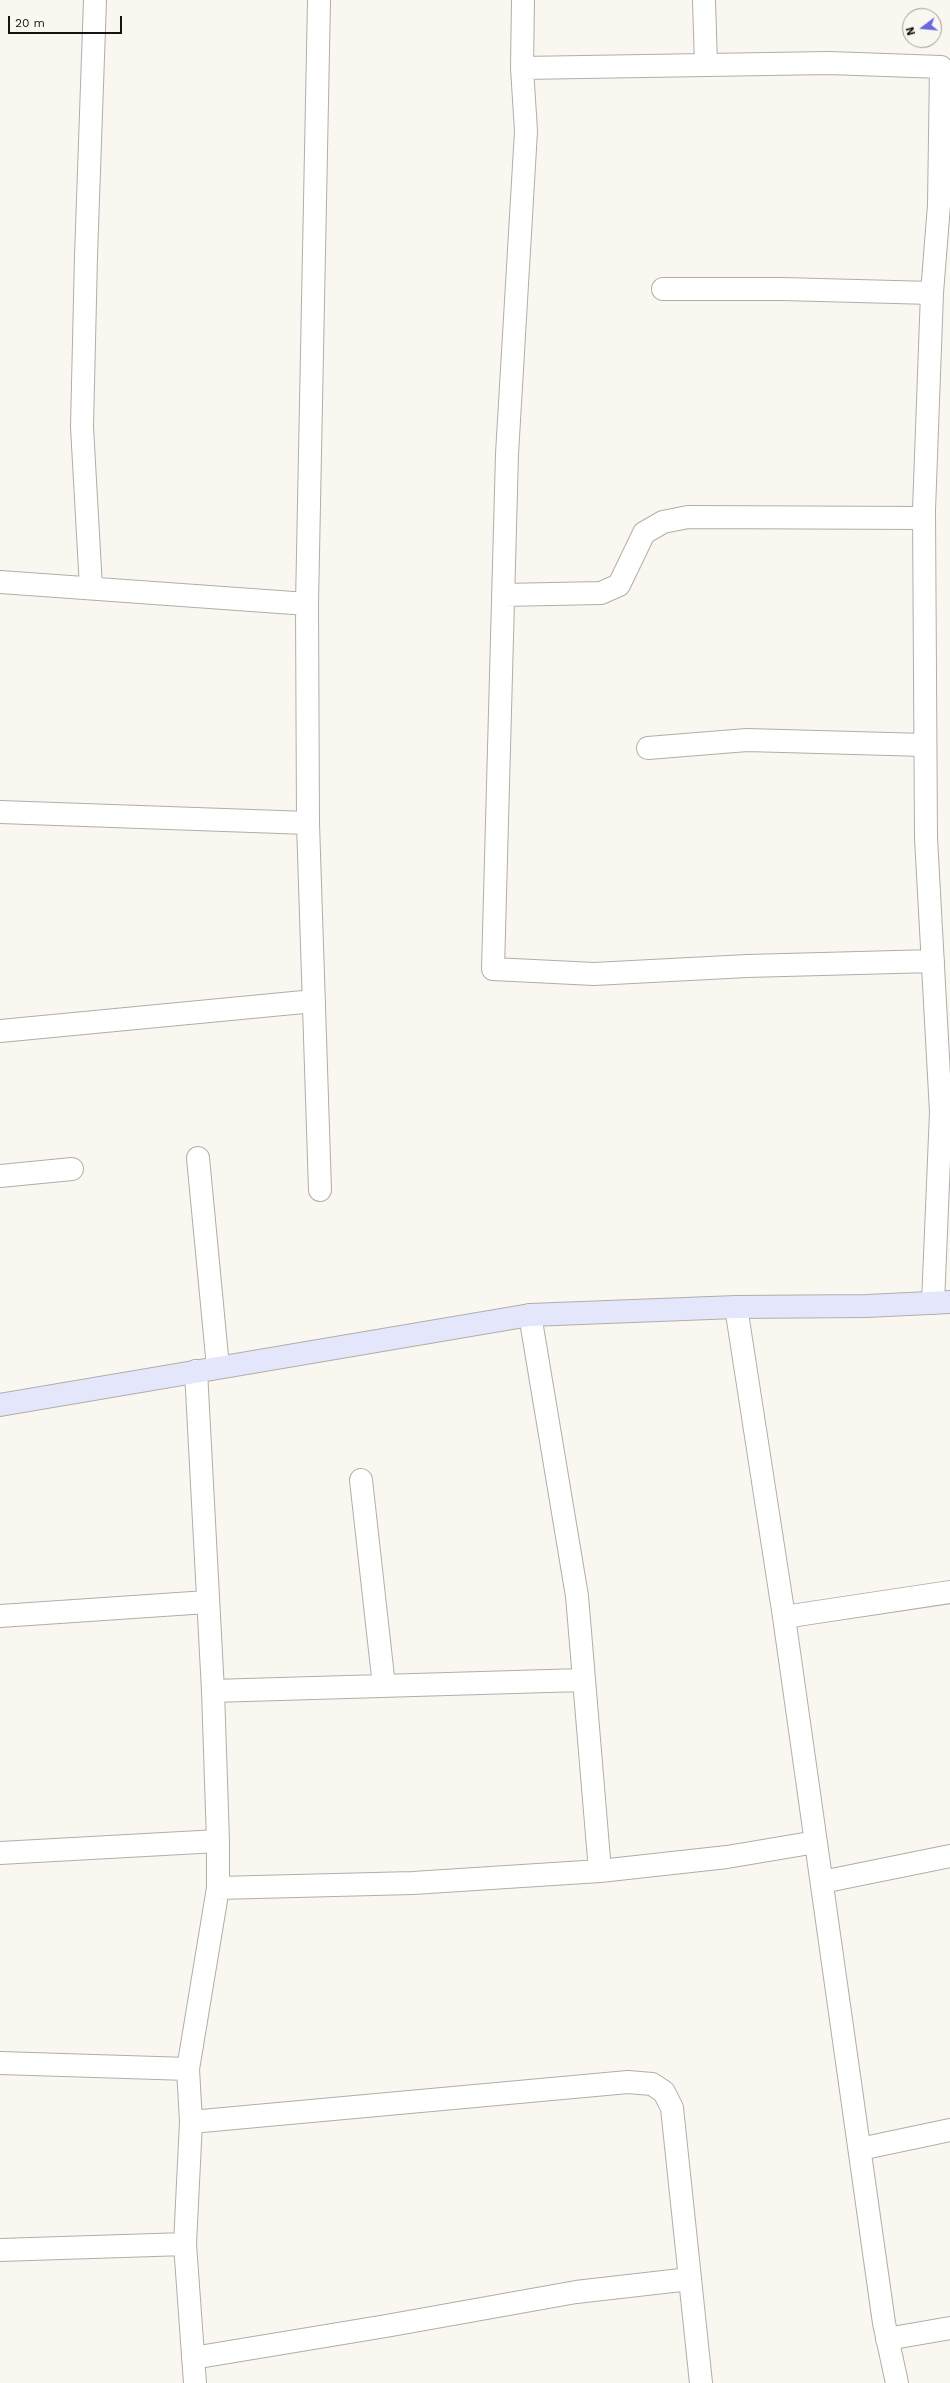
<!DOCTYPE html>
<style>
body{margin:0}
#map{position:relative;width:950px;height:2383px;overflow:hidden;background:#faf7f1;font-family:"Work Sans",sans-serif}
canvas{display:block}
.north{position:absolute;left:902px;top:8px;width:40px;height:40px;box-sizing:border-box;background:#faf7f1;border:1px solid #9e9c98;border-radius:50%;rotate:254deg;font-size:11px;font-weight:700;line-height:16px;text-align:center;color:#151412}
.north::after{content:'';display:block;margin:auto;width:14px;height:18px;background:#6a68e1;clip-path:polygon(50% 0,100% 100%,50% 72%,0 100%)}
.scale{position:absolute;left:8px;top:16px;width:114px;height:18px;box-sizing:border-box;border:2px solid #151412;border-top:0;padding-left:5px;font-size:12px;line-height:14px;white-space:nowrap;color:#151412;-webkit-text-stroke:3px #faf7f1;paint-order:stroke}
</style>
<div id="map">
<canvas width="950" height="2383"></canvas>
<div class="north">N</div>
<div class="scale">20 m</div>
</div>
<script>
const ctx = document.querySelector('canvas').getContext('2d');
ctx.lineJoin = 'round';
function toPath(rows) {
  const path = new Path2D();
  for (const r of rows) {
    path.moveTo(r[0], r[1]);
    for (let i = 2; i < r.length; i += 2) path.lineTo(r[i], r[i + 1]);
  }
  return path;
}
function trace(path, color, width, dash) {
  ctx.strokeStyle = color;
  ctx.lineWidth = width;
  ctx.lineCap = dash ? 'butt' : 'round';
  ctx.setLineDash(dash || []);
  ctx.stroke(path);
}
const street = toPath([
 [319,0,307,604,308,823,320,1190],
 [523,0,522,68,526,131,507,454,493,969,594,974,747,966,933,961],
 [704,0,706,65],
 [522,68,829,63,941,67,939,205,932,293,924,510,926,838,941,1112,933,1303],
 [663,289,782,289,932,293],
 [0,582,307,604],
 [91,588,82,427,86,256,95,0],
 [503,595,601,593,619,585,644,533,663,522,688,517,924,518],
 [648,748,747,740,925,745],
 [0,812,308,823],
 [0,1031,314,1001],
 [198,1158,218,1367],
 [0,1176,72,1169],
 [736,1307,784,1617,884,2323,897,2383],
 [530,1315,577,1596,600,1871],
 [361,1480,384,1686],
 [0,1616,207,1602],
 [784,1617,950,1592],
 [213,1691,582,1680],
 [0,1853,218,1841],
 [822,1882,950,1856],
 [218,1888,413,1883,600,1871,727,1857,816,1842],
 [0,2063,188,2069],
 [191,2122,628,2082,652,2084,664,2092,672,2108,701,2383],
 [860,2149,950,2130],
 [0,2250,185,2244],
 [887,2339,950,2328],
 [193,2358,386,2326,576,2292,690,2279],
 [195,2383,185,2244,191,2122,188,2069,218,1888,218,1841,213,1691,196,1371]
]);
const secondary = toPath([
 [0,1405,530,1315,736,1307,867,1306,950,1302]
]);
trace(street, '#b1aea9', 24);
trace(secondary, '#b1aea9', 24);
trace(street, '#fff', 22);
trace(secondary, '#e4e6fb', 22);
</script>
